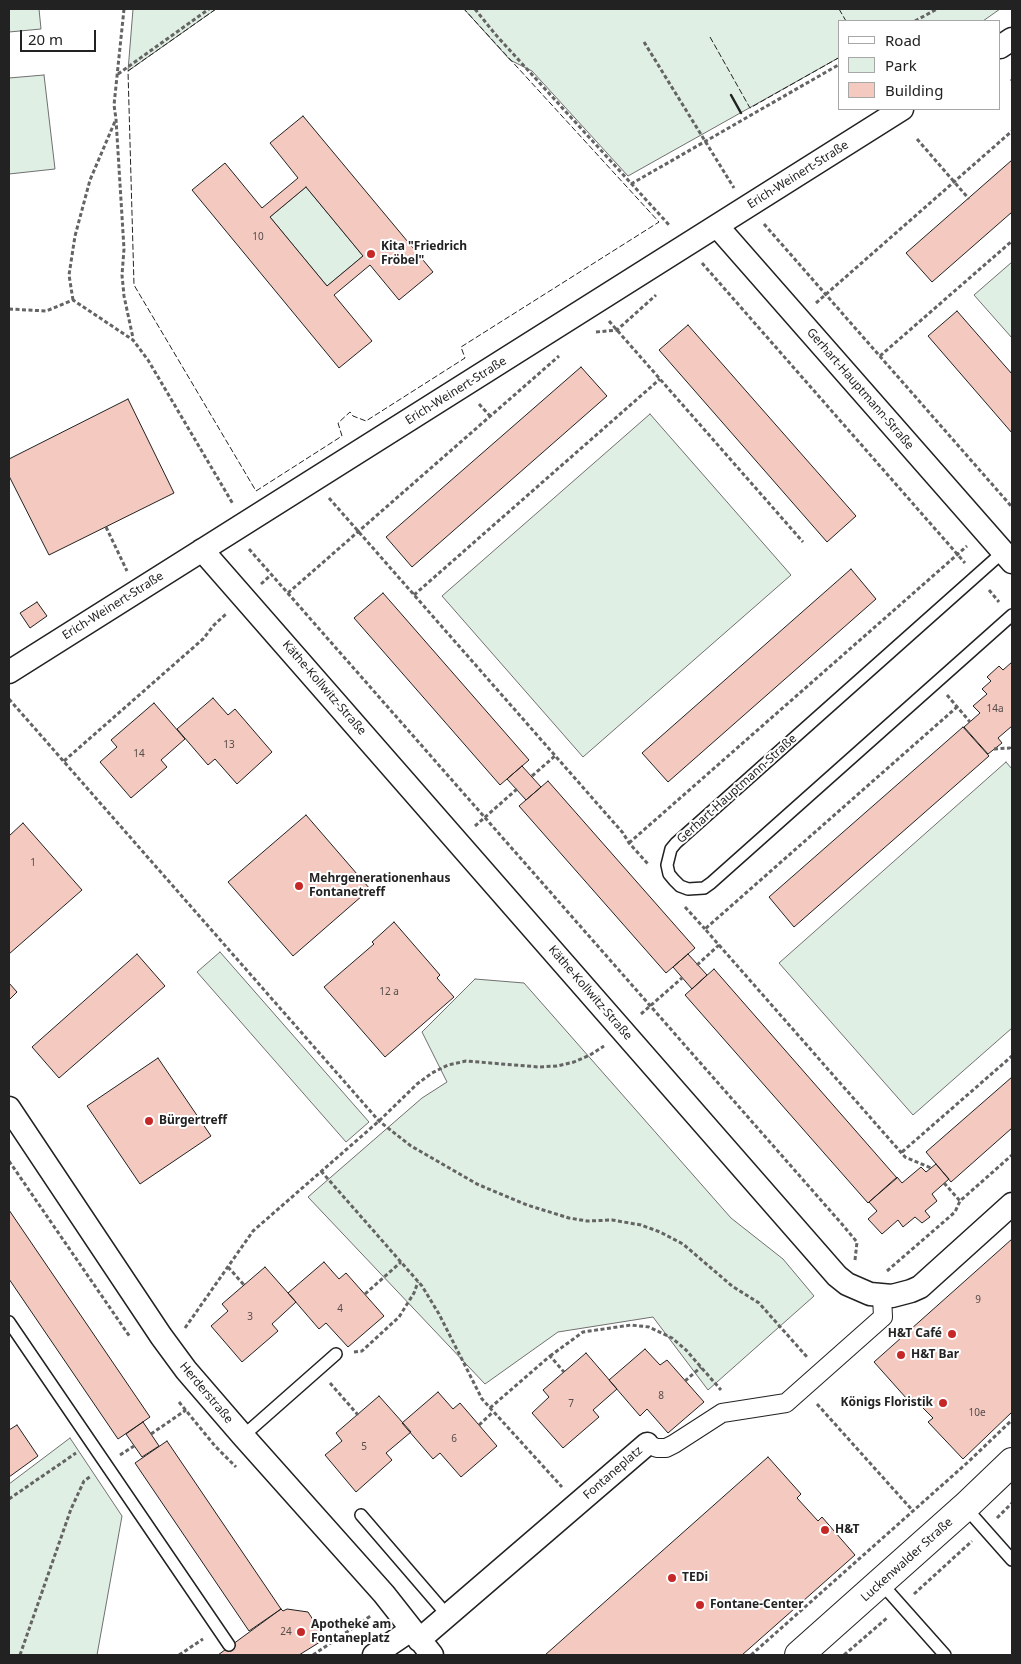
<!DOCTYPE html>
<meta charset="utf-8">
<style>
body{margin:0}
#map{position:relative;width:1021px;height:1664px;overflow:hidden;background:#fff;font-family:"Noto Sans",sans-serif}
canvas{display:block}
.frame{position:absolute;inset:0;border:10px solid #222;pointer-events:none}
.legend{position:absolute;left:838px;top:20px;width:162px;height:90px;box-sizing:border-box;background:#fff;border:1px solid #a7a7a7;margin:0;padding:6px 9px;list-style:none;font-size:15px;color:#222}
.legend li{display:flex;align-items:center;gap:10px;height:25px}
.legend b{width:25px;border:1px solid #a7a7a7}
.scale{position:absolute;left:20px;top:30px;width:76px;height:22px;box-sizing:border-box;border:2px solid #222;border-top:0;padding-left:6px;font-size:15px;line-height:18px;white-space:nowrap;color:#222;-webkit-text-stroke:4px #fff;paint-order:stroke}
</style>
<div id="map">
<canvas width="1021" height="1664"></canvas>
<div class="frame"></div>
<ul class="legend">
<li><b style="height:6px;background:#fff"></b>Road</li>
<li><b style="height:14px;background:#e0efe3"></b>Park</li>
<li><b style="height:14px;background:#f3c9c0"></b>Building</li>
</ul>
<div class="scale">20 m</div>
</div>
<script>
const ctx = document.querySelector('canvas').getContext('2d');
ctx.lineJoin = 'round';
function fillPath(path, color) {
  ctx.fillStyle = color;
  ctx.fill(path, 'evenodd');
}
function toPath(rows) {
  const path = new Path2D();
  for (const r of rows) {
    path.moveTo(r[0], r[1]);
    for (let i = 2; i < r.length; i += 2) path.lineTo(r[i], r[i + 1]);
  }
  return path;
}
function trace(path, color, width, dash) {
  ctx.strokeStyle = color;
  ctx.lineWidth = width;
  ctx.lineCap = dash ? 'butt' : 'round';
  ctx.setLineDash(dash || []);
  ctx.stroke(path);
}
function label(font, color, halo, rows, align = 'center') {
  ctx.font = font + ' "Noto Sans",sans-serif';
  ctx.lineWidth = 4;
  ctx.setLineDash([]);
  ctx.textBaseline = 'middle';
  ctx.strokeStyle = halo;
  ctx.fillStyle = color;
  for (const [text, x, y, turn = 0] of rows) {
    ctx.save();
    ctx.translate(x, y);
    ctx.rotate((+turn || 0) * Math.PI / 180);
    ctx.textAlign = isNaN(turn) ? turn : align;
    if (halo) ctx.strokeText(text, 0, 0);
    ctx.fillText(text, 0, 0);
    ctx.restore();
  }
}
const green = toPath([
 [9,9,39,9,41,29,9,32,9,9],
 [133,9,216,9,128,71,133,9],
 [464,9,1000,9,983,21,840,21,840,57,628,176,532,71,510,60,464,9],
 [44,75,55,169,9,174,9,78,44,75],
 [306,187,363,256,327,286,270,217,306,187],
 [1012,262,1012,338,974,295,1012,262],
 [650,414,791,575,583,757,442,596,650,414],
 [1006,762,1012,769,1012,1028,913,1115,779,963,1006,762],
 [220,952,369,1122,346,1142,197,972,220,952],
 [475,979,524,983,731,1218,783,1259,814,1296,708,1390,653,1317,558,1332,485,1384,308,1197,422,1098,447,1082,422,1032,475,979],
 [70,1438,122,1516,97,1655,9,1655,9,1484,70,1438]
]);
fillPath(green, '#e0efe3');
trace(green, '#6f6f6f', 1);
const building = toPath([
 [303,116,433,272,399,300,370,265,334,295,372,341,339,368,192,190,225,163,262,208,298,178,270,143,303,116],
 [306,187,363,256,327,286,270,217,306,187],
 [1012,160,1012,212,932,282,906,253,1012,160],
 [957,311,1012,374,1012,433,928,336,957,311],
 [688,325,856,516,827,542,659,350,688,325],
 [581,367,607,396,412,567,386,537,581,367],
 [128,399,174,493,49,555,9,476,9,459,128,399],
 [851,569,876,599,668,782,642,753,851,569],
 [383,593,529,760,500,785,354,618,383,593],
 [37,602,47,616,30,628,20,613,37,602],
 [1012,662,1012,726,998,738,1002,743,988,754,964,727,980,713,973,706,987,694,982,689,991,681,987,677,999,666,1003,670,1012,662],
 [213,698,228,715,235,709,272,752,237,784,215,759,208,765,177,729,213,698],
 [154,703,185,739,161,760,167,767,131,798,100,762,117,747,111,740,154,703],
 [963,727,989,756,794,927,769,897,963,727],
 [522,766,541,787,526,800,507,779,522,766],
 [548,781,695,948,666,973,519,806,548,781],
 [306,815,370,889,293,956,228,882,306,815],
 [23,823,82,890,9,954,9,836,23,823],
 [394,922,440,975,437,978,454,997,385,1057,324,987,374,944,372,942,394,922],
 [137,954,165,986,59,1078,32,1047,137,954],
 [688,954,707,975,692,989,673,967,688,954],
 [714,969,897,1178,869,1202,868,1203,685,995,714,969],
 [9,983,17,992,9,1000,9,983],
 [158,1058,211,1136,140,1184,87,1106,158,1058],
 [1012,1077,1012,1128,951,1182,926,1152,1012,1077],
 [936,1164,949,1179,932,1194,937,1201,925,1211,930,1217,922,1223,915,1217,903,1227,898,1220,882,1234,868,1219,877,1211,869,1202,897,1177,902,1183,921,1167,926,1172,936,1164],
 [9,1210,150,1417,118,1439,9,1279,9,1210],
 [1012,1239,1012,1412,963,1459,928,1422,933,1418,911,1396,907,1399,874,1362,1012,1239],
 [324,1262,339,1279,346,1273,384,1316,348,1347,326,1323,319,1329,288,1293,324,1262],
 [265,1267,296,1302,272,1324,278,1331,242,1362,211,1326,228,1311,222,1304,265,1267],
 [645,1349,660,1365,667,1360,704,1402,668,1433,647,1409,640,1416,609,1380,645,1349],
 [586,1353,617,1389,593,1410,599,1417,563,1448,532,1413,549,1397,543,1390,586,1353],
 [438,1392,453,1409,460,1403,497,1446,461,1477,440,1453,433,1459,402,1423,438,1392],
 [379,1396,411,1432,386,1453,392,1460,356,1492,325,1455,342,1441,336,1433,379,1396],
 [143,1422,159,1446,142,1457,126,1434,143,1422],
 [17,1425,38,1456,9,1477,9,1430,17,1425],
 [167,1441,281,1609,249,1631,135,1463,167,1441],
 [768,1457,801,1494,797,1498,818,1521,822,1517,855,1555,742,1655,545,1655,768,1457],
 [281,1609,283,1611,287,1609,308,1612,321,1632,320,1642,299,1655,218,1655,281,1609]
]);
fillPath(building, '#f3c9c0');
trace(building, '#222', 1);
const service = toPath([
 [1003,552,676,843,671,849,667,865,669,874,674,880,680,886,688,889,704,888,711,883,1012,615],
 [9,1322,229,1645],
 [243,1436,336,1354],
 [965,1507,1012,1560],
 [361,1515,448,1616],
 [881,1583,945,1655]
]);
const pedestrian = toPath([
 [647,1444,657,1448,666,1448,674,1444,722,1413,786,1403,883,1317,882,1296]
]);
const minor = toPath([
 [1000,47,1012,39],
 [717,226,1012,562],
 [202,550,837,1276,847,1284,870,1294,892,1296,911,1291,920,1287,1012,1204],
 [9,672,902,109],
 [9,1108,161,1336,186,1370,243,1436,384,1594,432,1655],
 [419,1640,647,1444],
 [374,1655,411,1630]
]);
const secondary = toPath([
 [799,1655,965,1507,1012,1462]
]);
trace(service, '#222', 14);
trace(pedestrian, '#222', 20);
trace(minor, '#222', 25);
trace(secondary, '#222', 30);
trace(toPath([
 [124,9,114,105,116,119,124,249,122,275,124,296,133,338],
 [475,9,495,34,670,226],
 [915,21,937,9],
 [644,42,734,188],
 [118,74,209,9],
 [1011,79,1012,80],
 [917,139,969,199],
 [631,184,840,64],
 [764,224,1012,507],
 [702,263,965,563],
 [73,300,69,275,75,236,90,180,116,119],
 [816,303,1012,131],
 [9,309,46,311,73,300,133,340,148,360,233,504],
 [609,321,803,542],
 [596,332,617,330,656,295],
 [880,356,1012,241],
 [479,404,490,416],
 [329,498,623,833,629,843,648,864],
 [106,527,127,571],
 [249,549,841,1223,857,1242,855,1260],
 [261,584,271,575],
 [989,590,999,602],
 [288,593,559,356],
 [414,595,660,379],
 [947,695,970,722],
 [9,699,379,1121,411,1146,477,1184,527,1205,569,1218,587,1221,612,1220,641,1225,660,1232,683,1244,732,1286,759,1303,807,1357],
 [994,749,1010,748,1012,751],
 [64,761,203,639,214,625,226,614],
 [532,776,556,755],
 [475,826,517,789],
 [629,843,967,546],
 [685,907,705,929],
 [719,945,905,1157,931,1168],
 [697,965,719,945,705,929,957,707],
 [641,1014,682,978],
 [902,1152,1012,1056],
 [9,1161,130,1337],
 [321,1171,422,1286,439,1314,482,1399,562,1487],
 [944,1183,960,1201],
 [228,1267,244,1285],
 [887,1271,955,1212,960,1201,1012,1155],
 [365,1294,401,1262],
 [185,1328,253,1231,379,1121,417,1084,432,1073,448,1065,466,1061,539,1067,557,1066,574,1062,590,1055,604,1046],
 [354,1352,362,1351,399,1317,414,1293,418,1282],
 [550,1356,583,1332,631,1325,649,1327,672,1338,686,1350,721,1390],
 [685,1381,701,1367],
 [330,1383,358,1415],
 [179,1402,215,1446,236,1467],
 [817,1404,913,1511],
 [490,1408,550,1356,564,1372],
 [479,1425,493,1412],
 [151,1434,186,1410],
 [120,1455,134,1446],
 [9,1499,76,1453],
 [997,1518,1012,1503],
 [914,1594,972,1541],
 [20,1655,71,1509,84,1481,91,1476],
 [179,1655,203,1639],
 [313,1655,372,1615],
 [751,1655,967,1463,1012,1420],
 [844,1655,887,1618]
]), '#646464', 3, [4, 2.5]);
trace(service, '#fff', 11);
trace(pedestrian, '#fff', 18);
trace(minor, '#fff', 22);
trace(secondary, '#fff', 28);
trace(toPath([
 [216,9,128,71,134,285,256,491,342,436,338,423,350,412,353,416,366,421,465,358,461,347,659,222,464,9],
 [839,9,846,21],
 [710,37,750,108,840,57]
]), '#222', 1, [6, 2.5]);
trace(toPath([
 [731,95,741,113]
]), '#222', 2.5);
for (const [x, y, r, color] of [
 [371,254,5,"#c62828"],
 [299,886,5,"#c62828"],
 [149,1121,5,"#c62828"],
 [952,1334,5,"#c62828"],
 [901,1355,5,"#c62828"],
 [943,1403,5,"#c62828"],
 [825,1530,5,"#c62828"],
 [672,1578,5,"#c62828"],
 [700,1605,5,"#c62828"],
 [301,1632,5,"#c62828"]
]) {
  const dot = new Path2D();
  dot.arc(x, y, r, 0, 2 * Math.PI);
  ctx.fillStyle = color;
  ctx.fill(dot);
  trace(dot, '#fff', 2);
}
label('10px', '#564c4a', null, [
 ["10",258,237],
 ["14a",995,709],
 ["13",229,745],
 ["14",139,754],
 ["1",33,863],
 ["12 a",389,992],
 ["9",978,1300],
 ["4",340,1309],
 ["3",250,1317],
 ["8",661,1396],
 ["7",571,1404],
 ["10e",977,1413],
 ["6",454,1439],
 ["5",364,1447],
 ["24",286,1632]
]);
label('12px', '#222', '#fff', [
 ["Erich-Weinert-Straße",798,175,-32],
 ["Gerhart-Hauptmann-Straße",860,389,49],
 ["Erich-Weinert-Straße",456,391,-32],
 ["Erich-Weinert-Straße",113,606,-32],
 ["Käthe-Kollwitz-Straße",324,688,49],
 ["Gerhart-Hauptmann-Straße",737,789,-42],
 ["Käthe-Kollwitz-Straße",590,993,49],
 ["Herderstraße",206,1393,50],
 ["Fontaneplatz",613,1473,-41],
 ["Luckenwalder Straße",907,1560,-42]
]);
label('bold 12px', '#222', '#fff', [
 ["Kita \"Friedrich",381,247],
 ["Fröbel\"",381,261],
 ["Mehrgenerationenhaus",309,879],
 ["Fontanetreff",309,893],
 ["Bürgertreff",159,1121],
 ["H&T Café",942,1334,"right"],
 ["H&T Bar",911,1355],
 ["Königs Floristik",933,1403,"right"],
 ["H&T",835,1530],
 ["TEDi",682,1578],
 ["Fontane-Center",710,1605],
 ["Apotheke am",311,1625],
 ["Fontaneplatz",311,1639]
], 'left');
</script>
